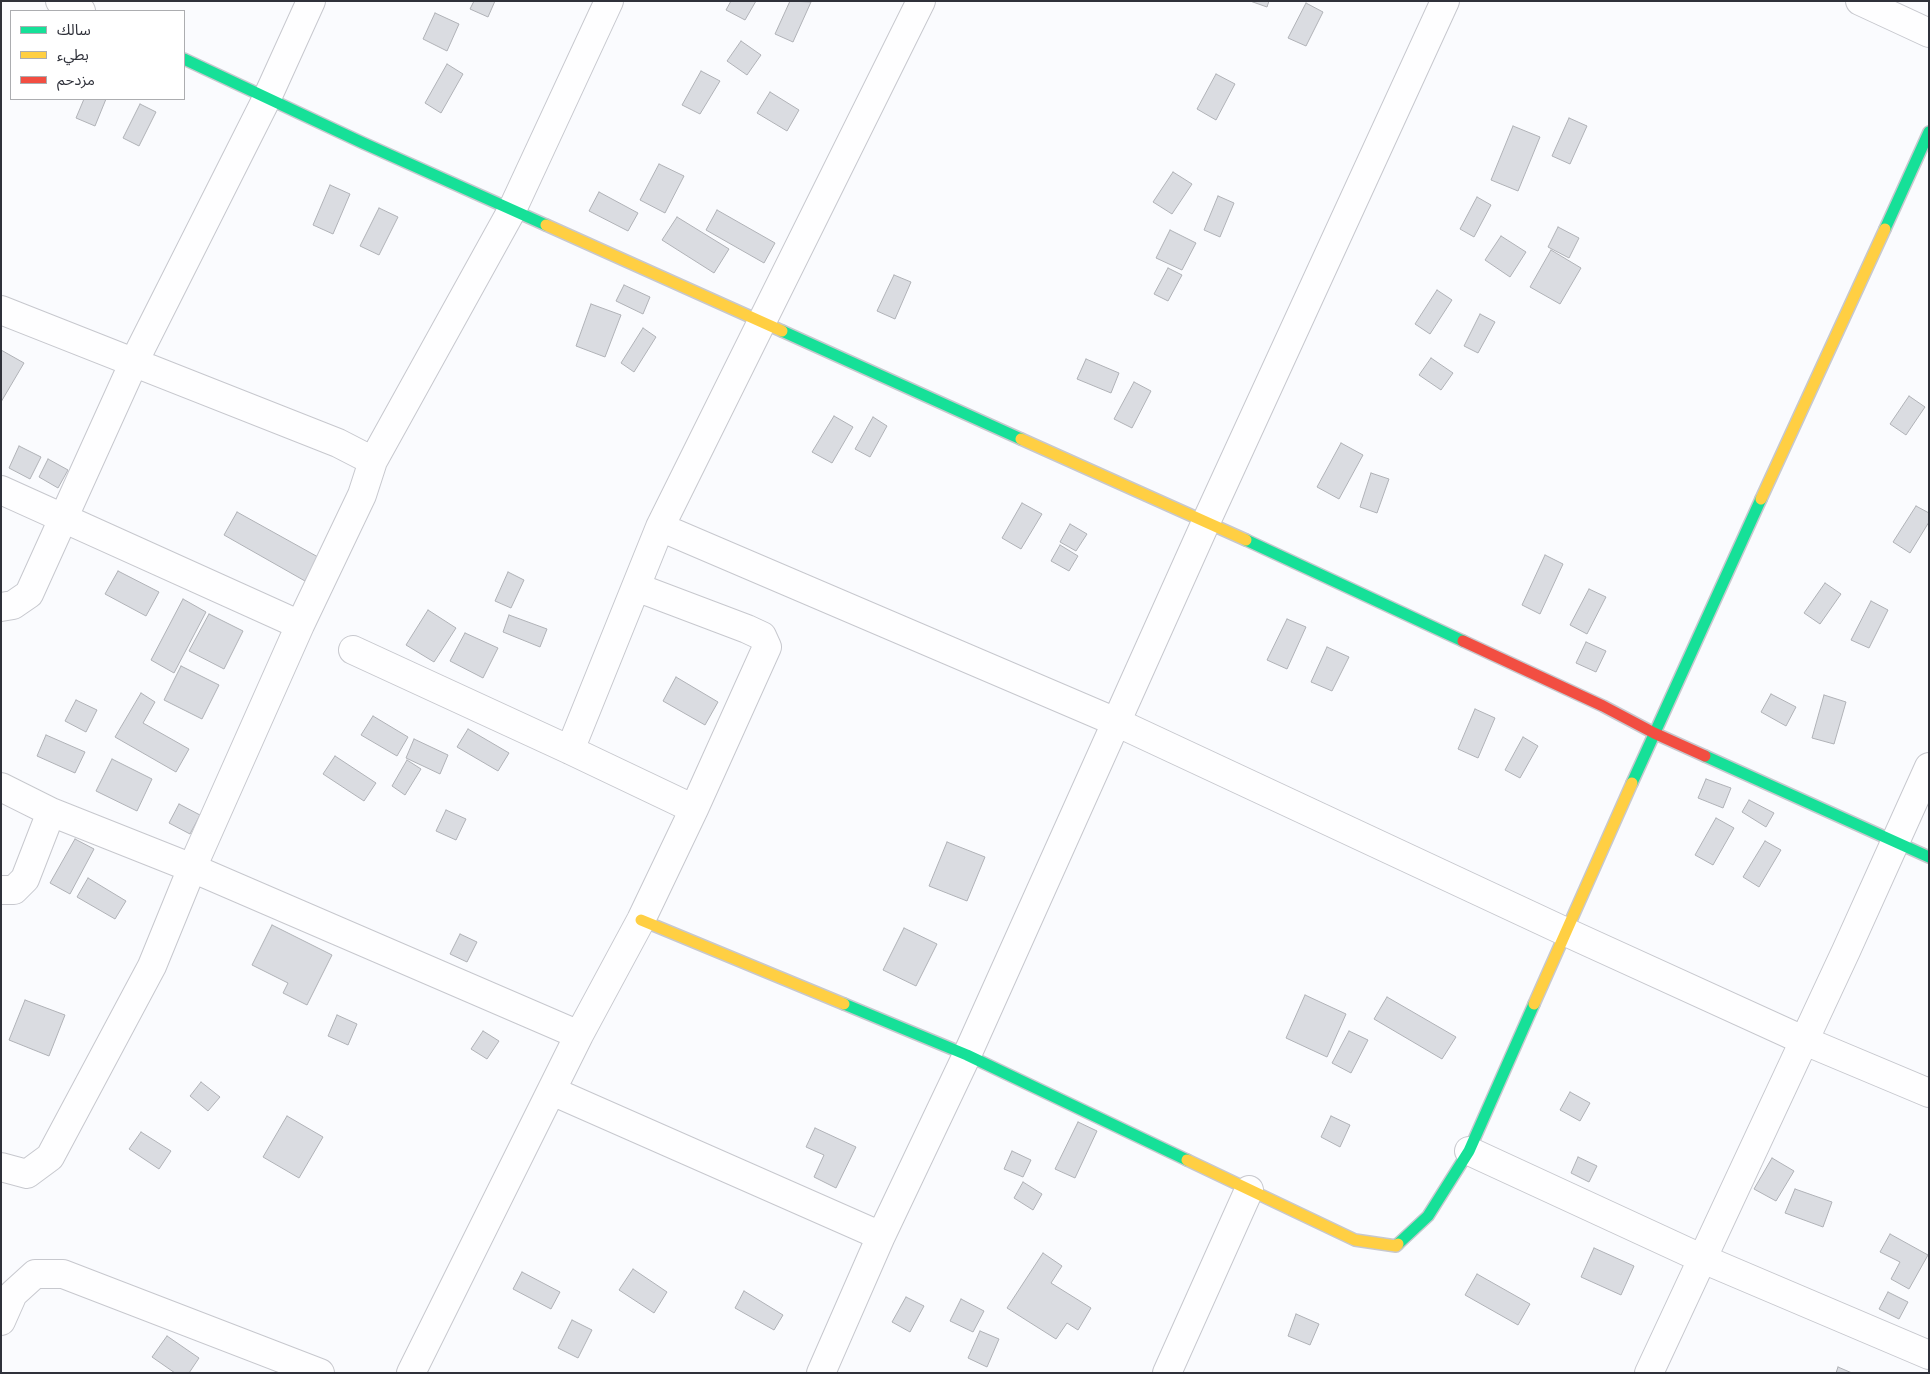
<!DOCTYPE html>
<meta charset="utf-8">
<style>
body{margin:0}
#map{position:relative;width:1930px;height:1374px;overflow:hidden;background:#fafbfe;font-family:"Work Sans","Noto Sans Arabic",sans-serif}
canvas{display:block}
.frame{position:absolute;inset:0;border:2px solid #2f313a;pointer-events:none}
.legend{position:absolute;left:10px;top:10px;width:175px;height:90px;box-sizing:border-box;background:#fff;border:1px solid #acadb0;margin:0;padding:6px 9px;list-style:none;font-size:15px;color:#2f313a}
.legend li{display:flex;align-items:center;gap:10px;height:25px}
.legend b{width:25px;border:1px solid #acadb0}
</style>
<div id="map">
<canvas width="1930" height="1374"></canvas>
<div class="frame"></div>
<ul class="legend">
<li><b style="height:6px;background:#16e098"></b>سالك</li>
<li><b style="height:6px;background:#ffcf43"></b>بطيء</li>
<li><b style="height:6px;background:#f24e42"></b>مزدحم</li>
</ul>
</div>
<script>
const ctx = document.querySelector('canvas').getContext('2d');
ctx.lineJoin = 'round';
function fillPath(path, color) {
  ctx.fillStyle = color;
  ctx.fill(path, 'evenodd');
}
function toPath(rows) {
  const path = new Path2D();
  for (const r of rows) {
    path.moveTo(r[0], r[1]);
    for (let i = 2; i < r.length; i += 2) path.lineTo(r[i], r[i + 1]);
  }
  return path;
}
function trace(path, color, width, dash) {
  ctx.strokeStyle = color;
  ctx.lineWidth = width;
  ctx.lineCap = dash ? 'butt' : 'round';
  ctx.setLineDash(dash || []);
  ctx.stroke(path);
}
const building = toPath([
 [474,1,495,1,488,17,470,9,474,1],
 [731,1,756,1,745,20,726,10,731,1],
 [790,1,811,2,793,42,775,34,790,1],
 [1250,1,1269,1,1267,7,1250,1],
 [1306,3,1323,12,1306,46,1288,38,1306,3],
 [435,13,459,24,447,51,423,39,435,13],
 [741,41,761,55,747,75,727,61,741,41],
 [447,64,463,74,441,113,425,103,447,64],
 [701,71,720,81,700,114,682,105,701,71],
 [1216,74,1235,84,1216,120,1197,109,1216,74],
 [770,92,799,110,787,131,757,113,770,92],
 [84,99,106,99,95,126,76,118,84,99],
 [140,104,156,112,139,146,123,138,140,104],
 [1569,118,1587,126,1570,164,1552,156,1569,118],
 [1513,126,1540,137,1518,191,1491,180,1513,126],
 [659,164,684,176,665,213,640,200,659,164],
 [1173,172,1192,184,1172,214,1153,202,1173,172],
 [330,185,350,194,333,234,313,225,330,185],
 [599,192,638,213,628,231,589,211,599,192],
 [1218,196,1234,203,1220,237,1204,230,1218,196],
 [1477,197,1491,205,1474,237,1460,229,1477,197],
 [379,208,398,217,379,255,360,246,379,208],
 [717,210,775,243,764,263,706,230,717,210],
 [677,217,729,249,714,273,662,240,677,217],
 [1558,227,1579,238,1569,258,1548,247,1558,227],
 [1170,230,1196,243,1182,270,1156,258,1170,230],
 [1501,236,1526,252,1510,277,1485,260,1501,236],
 [1551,250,1581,268,1560,304,1530,287,1551,250],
 [1168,268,1182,275,1168,301,1154,294,1168,268],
 [894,275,911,282,895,319,877,311,894,275],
 [624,285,650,297,643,314,616,301,624,285],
 [1437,290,1452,300,1430,334,1415,324,1437,290],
 [591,304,621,315,605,357,576,346,591,304],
 [1480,314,1495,322,1478,353,1464,346,1480,314],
 [643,328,656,337,634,372,621,363,643,328],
 [1,350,24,363,1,402,1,350],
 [1431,358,1453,373,1441,390,1419,375,1431,358],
 [1086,359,1119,373,1111,393,1077,379,1086,359],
 [1134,382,1151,391,1132,428,1114,419,1134,382],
 [1909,396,1925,407,1906,435,1890,424,1909,396],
 [834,416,853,427,832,463,812,452,834,416],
 [873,417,887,426,870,457,855,449,873,417],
 [1341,443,1363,455,1339,499,1317,487,1341,443],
 [19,446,41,457,30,479,9,468,19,446],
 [48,459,68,470,58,488,39,477,48,459],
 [1371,473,1389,479,1377,513,1360,507,1371,473],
 [1022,503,1042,514,1021,549,1002,538,1022,503],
 [1916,506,1929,513,1929,522,1910,553,1893,542,1916,506],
 [237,512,318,557,305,581,224,535,237,512],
 [1070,524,1087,534,1076,551,1060,542,1070,524],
 [1060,545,1078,556,1069,571,1051,561,1060,545],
 [1545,555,1563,564,1540,614,1522,605,1545,555],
 [118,571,159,592,146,616,105,594,118,571],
 [508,572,524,580,511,608,495,601,508,572],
 [1825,583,1841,594,1820,624,1804,613,1825,583],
 [1589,589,1606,597,1587,634,1570,625,1589,589],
 [183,599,206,612,174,673,151,660,183,599],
 [1871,601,1888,610,1869,648,1851,640,1871,601],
 [428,610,456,628,434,662,406,645,428,610],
 [209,614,243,631,224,669,189,651,209,614],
 [509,615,547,629,540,647,503,632,509,615],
 [1287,619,1306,627,1287,669,1267,660,1287,619],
 [465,633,498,648,483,678,450,661,465,633],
 [1586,642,1606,651,1596,672,1576,663,1586,642],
 [1327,647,1349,657,1332,691,1311,682,1327,647],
 [181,666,219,685,202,719,164,700,181,666],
 [676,677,718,702,705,725,663,701,676,677],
 [141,693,155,702,143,723,189,749,176,772,115,737,141,693],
 [1771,694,1796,707,1786,726,1761,712,1771,694],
 [1824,695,1846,702,1834,744,1812,738,1824,695],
 [76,700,97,710,86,732,65,721,76,700],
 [1475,709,1495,718,1478,758,1458,749,1475,709],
 [373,716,408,737,397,756,361,735,373,716],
 [468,729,509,753,498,771,457,747,468,729],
 [46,735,85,752,75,773,37,756,46,735],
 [1523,737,1538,746,1520,778,1505,770,1523,737],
 [414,739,448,755,440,774,406,758,414,739],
 [335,756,376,783,364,801,323,774,335,756],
 [112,759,152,779,137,811,96,791,112,759],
 [407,760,421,769,405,795,392,786,407,760],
 [1706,779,1731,788,1723,808,1698,798,1706,779],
 [1749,800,1774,813,1766,827,1742,812,1749,800],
 [179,804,200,815,190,834,169,823,179,804],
 [446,810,466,819,456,840,436,831,446,810],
 [1716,818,1734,828,1713,865,1695,855,1716,818],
 [75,839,94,849,70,894,50,883,75,839],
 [1765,841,1781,850,1759,887,1743,877,1765,841],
 [947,842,985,857,967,901,929,886,947,842],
 [88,878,126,901,115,919,77,897,88,878],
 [272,925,332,955,307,1005,283,993,288,983,252,965,272,925],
 [904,928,937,944,916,986,883,970,904,928],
 [460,934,477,942,467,962,450,954,460,934],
 [1305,995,1346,1014,1327,1057,1286,1038,1305,995],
 [1387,997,1456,1037,1442,1059,1374,1019,1387,997],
 [25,1000,65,1015,49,1056,9,1040,25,1000],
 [337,1015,357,1024,348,1045,328,1036,337,1015],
 [483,1031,499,1041,487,1059,471,1049,483,1031],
 [1349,1031,1368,1040,1351,1073,1332,1063,1349,1031],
 [201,1082,220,1097,208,1111,190,1096,201,1082],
 [1570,1092,1590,1103,1580,1121,1560,1110,1570,1092],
 [287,1116,323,1137,299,1178,263,1157,287,1116],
 [1331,1116,1350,1125,1340,1147,1321,1137,1331,1116],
 [1078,1122,1097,1131,1075,1178,1055,1169,1078,1122],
 [815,1128,856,1147,836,1188,814,1177,824,1155,806,1147,815,1128],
 [141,1132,171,1151,159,1169,129,1149,141,1132],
 [1012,1151,1031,1160,1023,1177,1004,1169,1012,1151],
 [1578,1157,1597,1166,1589,1182,1571,1173,1578,1157],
 [1772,1158,1794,1171,1776,1201,1754,1189,1772,1158],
 [1023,1182,1042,1194,1033,1210,1014,1198,1023,1182],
 [1795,1189,1832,1202,1823,1227,1785,1213,1795,1189],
 [1890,1234,1928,1255,1909,1289,1891,1279,1900,1262,1880,1252,1890,1234],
 [1594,1248,1634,1266,1621,1295,1581,1277,1594,1248],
 [1043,1253,1062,1266,1051,1283,1091,1308,1078,1330,1067,1323,1056,1339,1007,1308,1043,1253],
 [633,1269,667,1292,654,1313,619,1290,633,1269],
 [522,1272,560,1292,551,1309,513,1289,522,1272],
 [1477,1274,1530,1304,1518,1325,1465,1295,1477,1274],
 [744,1291,783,1315,774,1330,735,1308,744,1291],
 [1888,1292,1908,1302,1899,1319,1879,1309,1888,1292],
 [906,1297,924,1306,910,1332,892,1322,906,1297],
 [961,1299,984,1311,973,1332,950,1321,961,1299],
 [1296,1314,1319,1324,1310,1345,1288,1336,1296,1314],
 [572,1320,592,1330,578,1358,558,1348,572,1320],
 [980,1331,999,1339,987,1367,968,1358,980,1331],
 [167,1336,199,1358,189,1373,175,1373,152,1357,167,1336],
 [1838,1367,1852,1373,1836,1373,1838,1367]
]);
fillPath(building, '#dadce1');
trace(building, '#b0b2b7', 1);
const street = toPath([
 [60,1,81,11],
 [1860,1,1929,33],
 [1,310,338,443,373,461,362,495,300,625,192,868,152,966,50,1157,27,1174,1,1167],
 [373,461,512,210,609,1],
 [1,490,300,625],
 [660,527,1116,722,1566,932,1805,1041,1929,1093],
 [1,607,13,605,29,594,134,362,267,98,311,1],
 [353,650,570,750,694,809],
 [570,750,660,527,921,1],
 [1,787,51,812,192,868,579,1035],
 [1,890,14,890,25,879,51,812],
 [552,1091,881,1236],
 [1469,1151,1703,1259,1929,1355],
 [1,1321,13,1294,35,1274,63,1274,320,1373],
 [411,1373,579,1035,641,920,694,809,767,647,762,636,747,629,636,587],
 [821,1373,881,1236,967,1055,1206,522,1445,1],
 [1167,1373,1249,1190],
 [1649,1373,1846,951,1929,767]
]);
const fast = toPath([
 [184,59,363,143,546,225],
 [1885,229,1929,132],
 [782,331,1021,439],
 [1246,540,1463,641],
 [1705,756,1929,857],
 [1632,783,1761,499],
 [844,1004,967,1055,1187,1160],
 [1398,1244,1428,1216,1469,1151,1534,1004]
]);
const slow = toPath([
 [546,225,782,331],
 [1021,439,1246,540],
 [1761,499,1885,229],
 [641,920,844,1004],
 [1534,1004,1632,783],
 [1187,1160,1355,1240,1396,1246,1398,1244]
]);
const jam = toPath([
 [1463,641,1603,706,1654,733,1705,756]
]);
trace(street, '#c7c8ce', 30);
trace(fast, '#c7c8ce', 14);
trace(slow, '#c7c8ce', 14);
trace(jam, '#c7c8ce', 14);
trace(street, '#fefeff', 28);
trace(fast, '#16e098', 11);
trace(slow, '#ffcf43', 11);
trace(jam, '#f24e42', 11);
</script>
